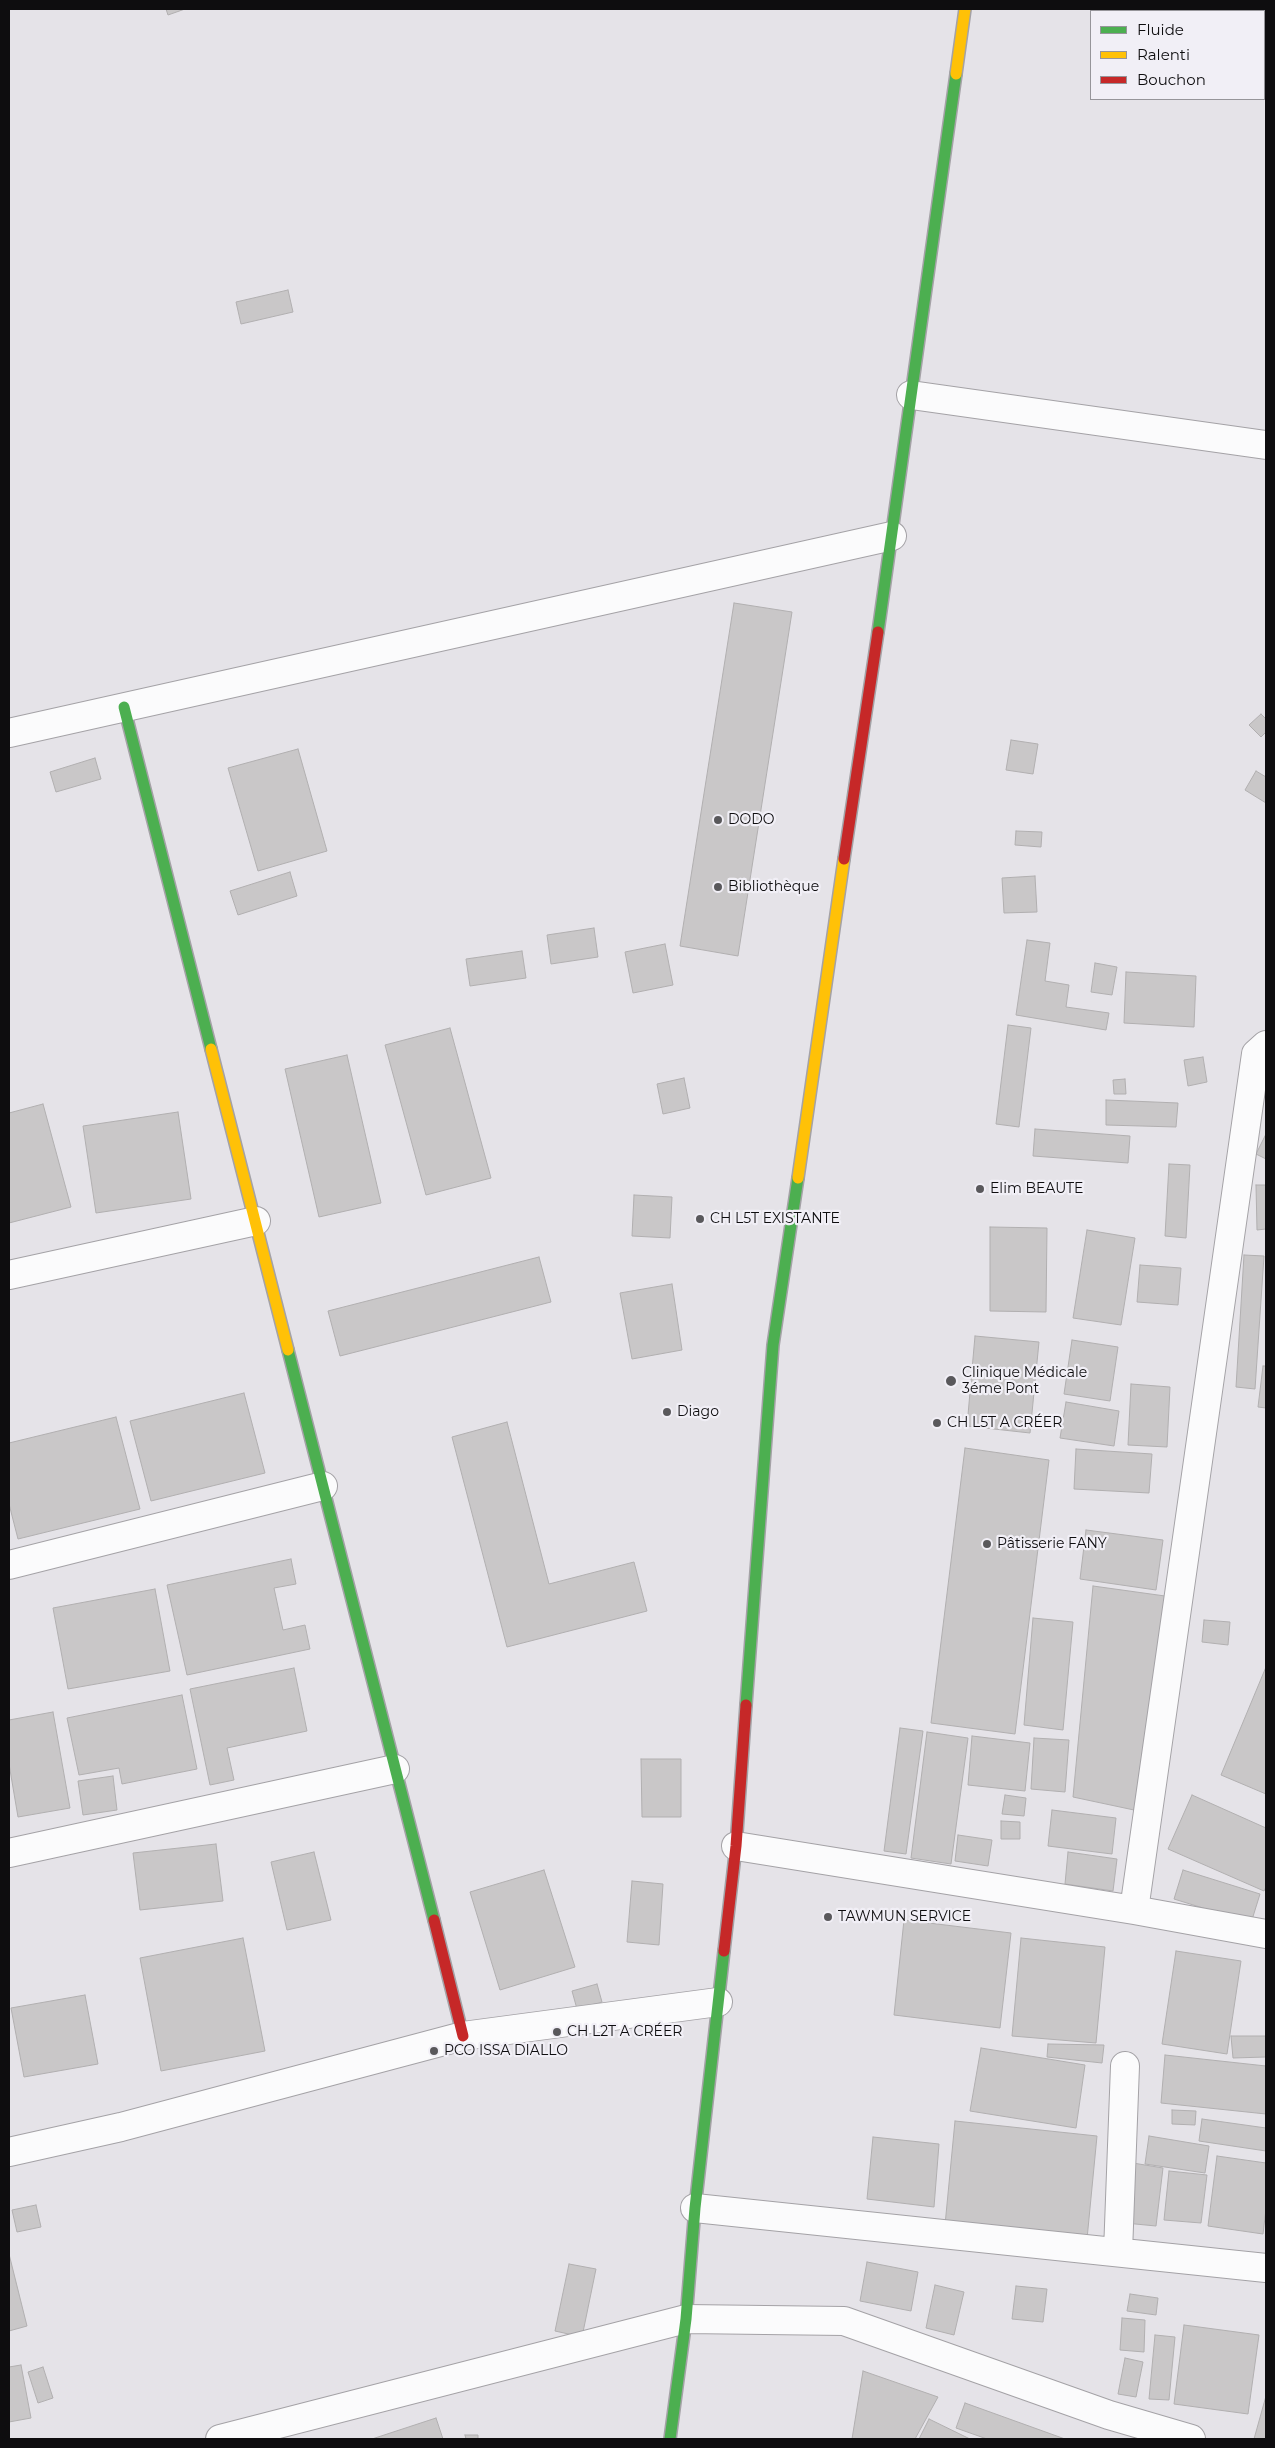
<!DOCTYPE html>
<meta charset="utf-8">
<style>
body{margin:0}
#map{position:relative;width:1275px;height:2448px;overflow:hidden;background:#e5e3e8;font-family:Montserrat,sans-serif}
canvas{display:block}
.frame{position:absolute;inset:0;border:10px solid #0e0d0f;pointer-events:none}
.legend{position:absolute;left:1090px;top:10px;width:175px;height:90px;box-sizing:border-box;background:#f1eff6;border:1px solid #96959a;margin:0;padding:6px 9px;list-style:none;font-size:15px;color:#0e0d0f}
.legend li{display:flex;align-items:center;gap:10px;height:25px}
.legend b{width:25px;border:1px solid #96959a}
</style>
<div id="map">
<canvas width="1275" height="2448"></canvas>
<div class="frame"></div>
<ul class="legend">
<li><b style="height:6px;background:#4caf50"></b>Fluide</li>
<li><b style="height:6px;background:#ffc107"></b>Ralenti</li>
<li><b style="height:6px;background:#c62828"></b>Bouchon</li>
</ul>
</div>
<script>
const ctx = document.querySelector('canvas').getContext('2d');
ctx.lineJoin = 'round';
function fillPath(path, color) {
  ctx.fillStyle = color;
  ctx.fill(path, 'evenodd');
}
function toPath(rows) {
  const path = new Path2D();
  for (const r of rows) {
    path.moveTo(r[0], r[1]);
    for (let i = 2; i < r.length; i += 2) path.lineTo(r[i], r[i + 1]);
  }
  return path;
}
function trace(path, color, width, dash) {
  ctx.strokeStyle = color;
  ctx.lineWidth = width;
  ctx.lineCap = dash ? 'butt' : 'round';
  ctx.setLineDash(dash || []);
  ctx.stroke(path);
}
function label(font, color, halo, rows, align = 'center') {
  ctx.font = font + ' Montserrat,sans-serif';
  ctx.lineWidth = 4.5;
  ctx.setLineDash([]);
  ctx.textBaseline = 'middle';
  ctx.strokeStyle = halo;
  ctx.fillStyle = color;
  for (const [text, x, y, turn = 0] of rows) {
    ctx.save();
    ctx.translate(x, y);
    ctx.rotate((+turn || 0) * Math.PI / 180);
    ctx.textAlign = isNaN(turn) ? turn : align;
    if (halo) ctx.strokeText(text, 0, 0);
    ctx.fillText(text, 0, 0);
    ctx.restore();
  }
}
const building = toPath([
 [166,9,185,9,168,15,166,9],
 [288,290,293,312,241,324,236,302,288,290],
 [734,603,792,612,738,956,680,946,734,603],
 [1261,714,1266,719,1266,732,1261,737,1249,725,1261,714],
 [1011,740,1038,744,1033,774,1006,770,1011,740],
 [298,749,327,851,258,871,228,768,298,749],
 [95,758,101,779,56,792,50,772,95,758],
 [1256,771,1266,777,1266,803,1245,790,1256,771],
 [1016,831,1042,832,1041,847,1015,845,1016,831],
 [290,872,297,896,238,915,230,891,290,872],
 [1035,876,1037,912,1004,913,1002,878,1035,876],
 [594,928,598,957,551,964,547,935,594,928],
 [1027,940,1050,943,1045,981,1069,985,1066,1007,1109,1013,1106,1030,1016,1015,1027,940],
 [665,944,673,985,633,993,625,952,665,944],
 [522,951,526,978,470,986,466,959,522,951],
 [1095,963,1117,967,1112,995,1091,992,1095,963],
 [1126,972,1196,976,1194,1027,1124,1023,1126,972],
 [1008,1025,1031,1028,1019,1127,996,1124,1008,1025],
 [450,1028,491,1178,426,1195,385,1045,450,1028],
 [347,1055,381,1203,319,1217,285,1069,347,1055],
 [1203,1057,1207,1082,1188,1086,1184,1060,1203,1057],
 [684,1078,690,1108,663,1114,657,1084,684,1078],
 [1125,1079,1126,1094,1114,1094,1113,1080,1125,1079],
 [1106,1100,1178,1103,1176,1127,1106,1125,1106,1100],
 [43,1104,71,1207,9,1223,9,1113,43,1104],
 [178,1112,191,1199,96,1213,83,1126,178,1112],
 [1035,1129,1130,1136,1128,1163,1033,1156,1035,1129],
 [1266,1134,1266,1159,1256,1154,1266,1134],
 [1169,1164,1190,1165,1186,1238,1165,1236,1169,1164],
 [1256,1185,1266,1185,1266,1229,1257,1230,1256,1185],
 [634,1195,672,1197,670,1238,632,1236,634,1195],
 [990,1227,1047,1228,1046,1312,990,1311,990,1227],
 [1087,1230,1135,1238,1121,1325,1073,1318,1087,1230],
 [1244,1255,1264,1256,1255,1389,1236,1387,1244,1255],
 [539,1257,551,1302,340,1356,328,1311,539,1257],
 [1140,1265,1181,1268,1178,1305,1137,1302,1140,1265],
 [672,1284,682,1350,632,1359,620,1293,672,1284],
 [975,1336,1039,1342,1030,1433,967,1426,975,1336],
 [1072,1340,1118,1347,1110,1401,1064,1394,1072,1340],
 [1263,1366,1266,1366,1266,1408,1258,1407,1263,1366],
 [1131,1384,1170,1387,1167,1447,1128,1445,1131,1384],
 [244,1393,265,1473,151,1501,130,1421,244,1393],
 [1066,1402,1119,1411,1114,1446,1060,1438,1066,1402],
 [116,1417,140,1509,18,1539,9,1504,9,1443,116,1417],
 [507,1422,549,1584,634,1562,647,1611,507,1647,452,1437,507,1422],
 [965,1448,1049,1460,1015,1734,931,1723,965,1448],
 [1076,1449,1152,1454,1149,1493,1074,1489,1076,1449],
 [1086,1530,1163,1540,1156,1590,1080,1579,1086,1530],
 [291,1559,296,1584,274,1588,283,1630,305,1625,310,1649,187,1675,167,1585,291,1559],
 [1093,1586,1165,1596,1134,1810,1073,1797,1093,1586],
 [155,1589,170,1671,68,1689,53,1608,155,1589],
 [1033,1618,1073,1622,1063,1730,1024,1725,1033,1618],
 [1204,1620,1230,1622,1228,1645,1202,1642,1204,1620],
 [1266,1667,1266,1794,1221,1775,1266,1667],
 [294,1668,307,1731,227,1748,234,1780,210,1785,190,1689,294,1668],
 [182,1695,197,1769,122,1784,119,1768,79,1775,67,1718,182,1695],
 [53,1712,70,1808,18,1817,9,1764,9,1720,53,1712],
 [900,1728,923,1731,906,1854,884,1851,900,1728],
 [927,1732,968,1738,951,1864,911,1858,927,1732],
 [972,1736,1030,1743,1025,1791,968,1785,972,1736],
 [1034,1738,1069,1740,1065,1792,1031,1789,1034,1738],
 [641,1759,681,1759,681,1817,642,1817,641,1759],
 [113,1776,117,1810,83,1815,78,1781,113,1776],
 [1005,1795,1026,1798,1024,1816,1002,1814,1005,1795],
 [1192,1795,1266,1828,1266,1887,1264,1891,1168,1849,1192,1795],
 [1052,1810,1116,1818,1112,1854,1048,1846,1052,1810],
 [1001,1821,1020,1822,1020,1839,1001,1839,1001,1821],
 [958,1835,992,1840,988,1866,955,1861,958,1835],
 [216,1844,223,1901,140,1910,133,1853,216,1844],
 [314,1852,331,1920,287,1930,271,1862,314,1852],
 [1068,1852,1117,1859,1113,1891,1065,1884,1068,1852],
 [544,1870,575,1967,500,1990,470,1892,544,1870],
 [1183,1870,1260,1894,1251,1923,1174,1899,1183,1870],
 [632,1881,663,1884,659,1945,627,1942,632,1881],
 [904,1920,1011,1933,1000,2028,894,2015,904,1920],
 [243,1938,265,2051,161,2071,140,1958,243,1938],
 [1021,1938,1105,1947,1096,2043,1012,2036,1021,1938],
 [1176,1951,1241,1961,1227,2054,1162,2044,1176,1951],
 [597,1984,602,2002,577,2009,572,1991,597,1984],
 [85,1995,98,2064,24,2077,11,2008,85,1995],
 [1231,2036,1266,2036,1266,2057,1233,2058,1231,2036],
 [1048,2044,1104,2045,1102,2063,1047,2057,1048,2044],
 [981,2048,1085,2065,1076,2128,970,2111,981,2048],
 [1165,2055,1266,2066,1266,2114,1161,2103,1165,2055],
 [1172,2110,1196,2111,1195,2125,1172,2124,1172,2110],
 [1202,2119,1266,2128,1266,2151,1199,2141,1202,2119],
 [955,2121,1097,2136,1087,2239,945,2225,955,2121],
 [1149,2136,1209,2146,1205,2173,1145,2164,1149,2136],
 [873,2137,939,2144,934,2207,867,2199,873,2137],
 [1217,2156,1266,2163,1266,2209,1263,2234,1208,2226,1217,2156],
 [1133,2163,1163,2168,1156,2226,1125,2223,1133,2163],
 [1169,2171,1207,2175,1201,2223,1164,2220,1169,2171],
 [36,2205,41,2227,17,2232,12,2210,36,2205],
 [9,2254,27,2326,9,2331,9,2254],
 [867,2262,918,2272,911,2311,860,2301,867,2262],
 [569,2264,596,2269,582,2337,555,2331,569,2264],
 [935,2285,964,2292,954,2335,926,2328,935,2285],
 [1016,2286,1047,2289,1043,2322,1012,2319,1016,2286],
 [1130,2294,1158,2298,1156,2315,1127,2311,1130,2294],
 [1122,2318,1145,2320,1144,2352,1120,2350,1122,2318],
 [1184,2325,1259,2335,1248,2414,1174,2404,1184,2325],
 [1155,2335,1175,2337,1169,2400,1149,2399,1155,2335],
 [1125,2358,1143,2362,1136,2397,1118,2394,1125,2358],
 [21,2365,31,2418,9,2422,9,2367,21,2365],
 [43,2367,53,2398,38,2403,28,2372,43,2367],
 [863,2371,938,2397,915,2439,852,2439,863,2371],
 [1266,2396,1266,2439,1254,2439,1266,2396],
 [965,2403,1065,2439,987,2439,956,2428,965,2403],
 [436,2418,443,2439,372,2439,436,2418],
 [929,2419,970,2439,919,2439,929,2419],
 [465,2435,478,2435,478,2439,466,2439,465,2435]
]);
fillPath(building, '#c9c7c8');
trace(building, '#b1afb0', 1);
const street = toPath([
 [911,395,1266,445],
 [9,733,892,536],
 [9,1275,256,1221],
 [9,1565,323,1486],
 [736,1846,1134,1910,1266,1934],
 [9,1853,395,1769],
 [1134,1910,1256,1054,1266,1045],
 [9,2152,121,2127,463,2036,718,2002],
 [695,2208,1266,2268],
 [1118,2252,1125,2066],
 [220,2439,686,2319,844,2321,1109,2415,1191,2439]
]);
const fast = toPath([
 [878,632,956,74],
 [124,707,211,1049],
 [288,1350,434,1920],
 [746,1705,773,1345,798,1178],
 [670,2439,686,2319,695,2208,724,1951]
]);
const slow = toPath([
 [956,74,965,9],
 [211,1049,288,1350],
 [798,1178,844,859]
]);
const jam = toPath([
 [844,859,878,632],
 [434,1920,463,2036],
 [724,1951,736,1846,746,1705]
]);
trace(street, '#a4a2a6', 30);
trace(fast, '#a4a2a6', 14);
trace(slow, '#a4a2a6', 14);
trace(jam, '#a4a2a6', 14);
trace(street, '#fbfbfc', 28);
trace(fast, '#4caf50', 11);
trace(slow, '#ffc107', 11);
trace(jam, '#c62828', 11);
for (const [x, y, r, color] of [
 [718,820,5,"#59585b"],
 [718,887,5,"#59585b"],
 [980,1189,5,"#59585b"],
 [700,1219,5,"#59585b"],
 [951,1381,6,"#59585b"],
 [667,1412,5,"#59585b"],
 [937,1423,5,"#59585b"],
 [987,1544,5,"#59585b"],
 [828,1917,5,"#59585b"],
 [557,2032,5,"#59585b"],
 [434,2051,5,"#59585b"]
]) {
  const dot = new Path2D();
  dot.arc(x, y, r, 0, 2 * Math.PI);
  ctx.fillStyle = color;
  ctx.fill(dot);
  trace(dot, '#f1eff6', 2);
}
label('14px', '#0e0d0f', '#f1eff6', [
 ["DODO",728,820],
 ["Bibliothèque",728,887],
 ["Elim BEAUTE",990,1189],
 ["CH L5T EXISTANTE",710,1219],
 ["Clinique Médicale",962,1373],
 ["3éme Pont",962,1389],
 ["Diago",677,1412],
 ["CH L5T A CRÉER",947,1423],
 ["Pâtisserie FANY",997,1544],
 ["TAWMUN SERVICE",838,1917],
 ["CH L2T A CRÉER",567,2032],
 ["PCO ISSA DIALLO",444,2051]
], 'left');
</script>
